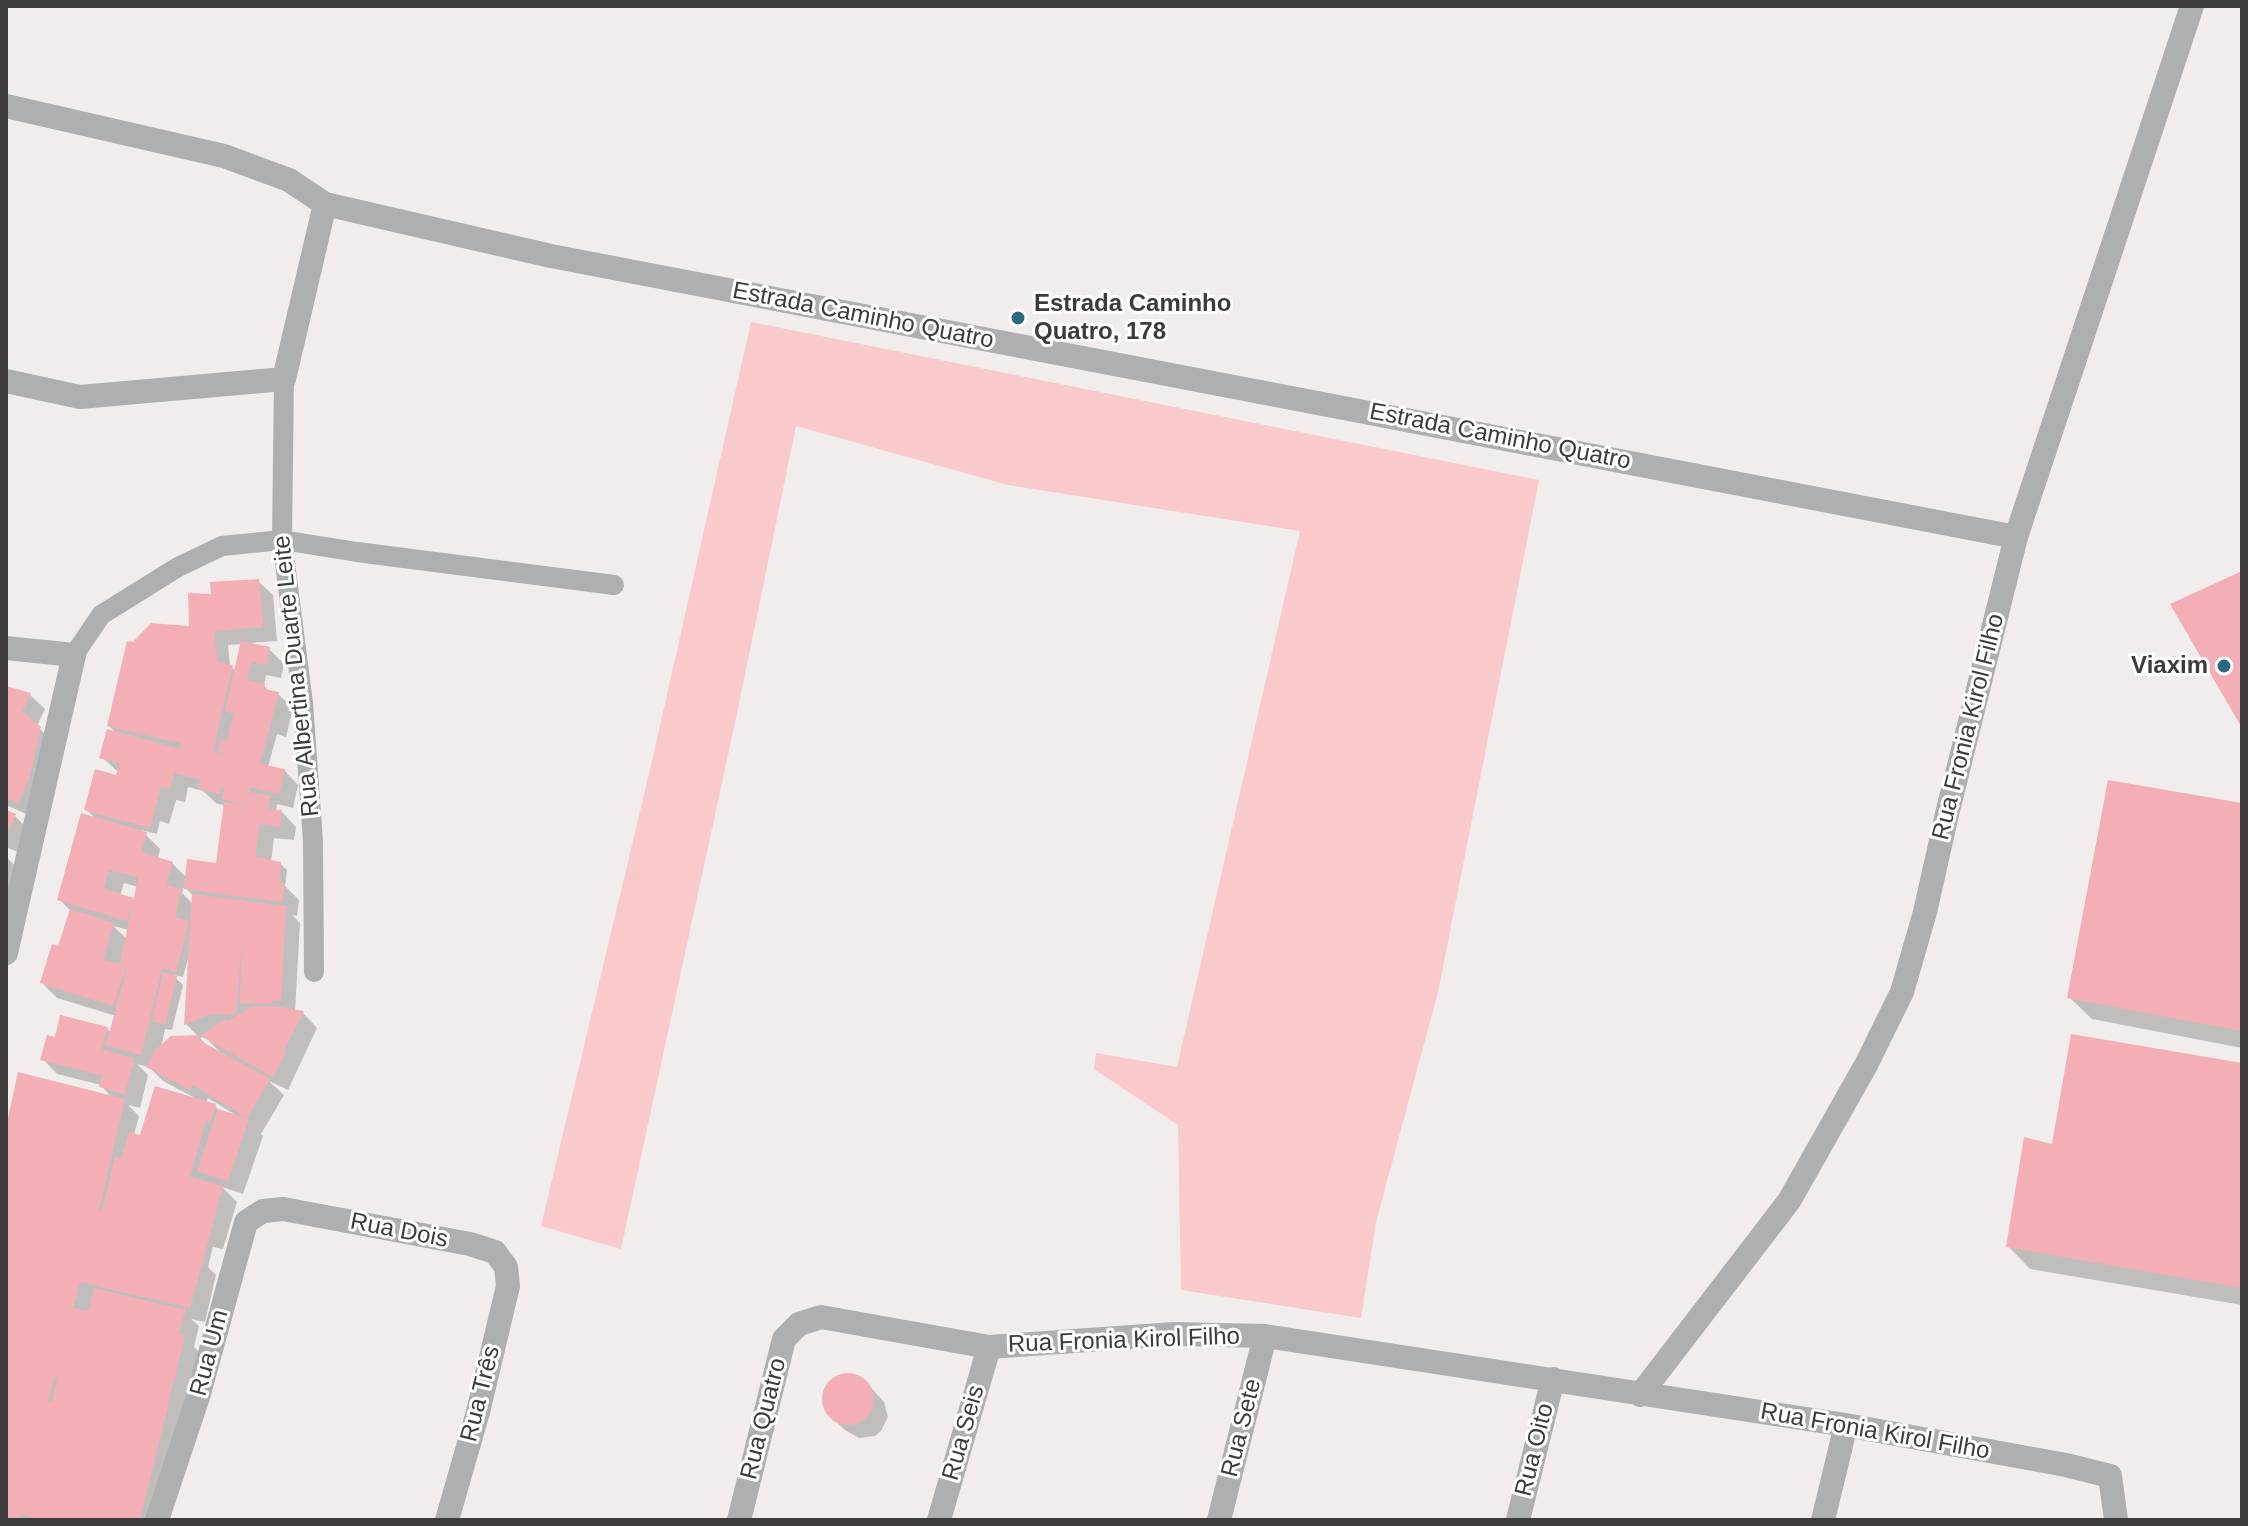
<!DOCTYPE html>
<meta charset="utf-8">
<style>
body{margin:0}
#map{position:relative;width:2248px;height:1526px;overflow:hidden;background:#f1eded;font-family:Arial,sans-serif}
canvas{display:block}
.frame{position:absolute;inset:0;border:8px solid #3d3b3b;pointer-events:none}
</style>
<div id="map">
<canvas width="2248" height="1526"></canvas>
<div class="frame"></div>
</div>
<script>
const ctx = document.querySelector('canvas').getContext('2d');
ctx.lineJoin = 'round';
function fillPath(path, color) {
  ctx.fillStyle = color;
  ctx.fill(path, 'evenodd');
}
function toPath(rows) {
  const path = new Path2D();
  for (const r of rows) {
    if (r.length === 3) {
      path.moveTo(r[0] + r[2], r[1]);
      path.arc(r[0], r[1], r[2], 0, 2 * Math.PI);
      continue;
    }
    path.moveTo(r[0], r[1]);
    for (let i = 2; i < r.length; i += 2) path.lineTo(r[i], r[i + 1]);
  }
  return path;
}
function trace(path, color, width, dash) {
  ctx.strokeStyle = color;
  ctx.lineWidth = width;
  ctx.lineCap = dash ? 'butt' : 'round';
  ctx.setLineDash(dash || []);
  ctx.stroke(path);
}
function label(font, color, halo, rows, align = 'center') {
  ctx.font = font + ' Arial,sans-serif';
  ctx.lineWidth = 6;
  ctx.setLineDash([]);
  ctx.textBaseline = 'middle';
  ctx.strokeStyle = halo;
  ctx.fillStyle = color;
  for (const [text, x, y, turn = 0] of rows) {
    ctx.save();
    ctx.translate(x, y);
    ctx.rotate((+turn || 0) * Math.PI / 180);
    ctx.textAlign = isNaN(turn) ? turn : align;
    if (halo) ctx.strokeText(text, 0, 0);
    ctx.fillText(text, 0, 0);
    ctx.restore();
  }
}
fillPath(toPath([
 [751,322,1539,480,1438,992,1376,1222,1361,1318,1181,1290,1178,1125,1094,1069,1096,1053,1177,1067,1300,531,1008,485,796,426,736,718,621,1249,541,1226,652,761]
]), '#fac9cc');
fillPath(toPath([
 [258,581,273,595,277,641,249,643,269,649,284,664,281,678,266,675,264,686,270,692,278,694,293,708,286,737,277,734,268,767,284,770,298,785,293,808,277,804,276,811,282,812,296,827,294,840,274,838,271,862,280,864,287,870,285,886,299,900,297,916,292,915,300,923,295,1012,303,1013,317,1028,288,1090,269,1081,284,1095,261,1134,263,1136,243,1194,222,1187,237,1202,223,1249,213,1247,208,1267,216,1275,205,1322,191,1319,199,1326,194,1347,199,1352,157,1520,6,1520,6,1132,112,1098,101,1085,57,1074,43,1059,56,1040,107,1029,112,1033,116,1016,57,998,42,983,59,949,71,911,59,899,96,819,86,809,118,777,119,773,102,757,117,734,109,726,191,628,213,596],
 [242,644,236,671,230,666,228,645],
 [188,787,203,791,216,803,226,806,218,865,187,878,172,863,158,859,160,849,141,830,157,834,160,821,169,824,176,800,185,802],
 [124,883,138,887,136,900,120,896],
 [184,887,194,896,193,904,182,893],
 [113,926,129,930,127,939],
 [188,959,190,959,186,1024,199,1037,161,1048,165,1029,172,1030,183,985,173,975,183,977],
 [205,1037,222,1054,209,1048,200,1038],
 [137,1064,149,1067,163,1081,195,1098,142,1137,134,1135,139,1116,128,1105,140,1108,148,1075],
 [208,1098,234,1114,220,1111,215,1106,206,1103],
 [6,688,30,695,45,709,37,726,54,743,33,817,6,805],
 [2242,805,2242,1048,2092,1019,2069,997],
 [6,812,15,816,29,830,20,853,6,847],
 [6,857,21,871,6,902],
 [2242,1065,2242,1305,2030,1269,2008,1246,2054,1147],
 [849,1374,864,1380,884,1402,888,1417,881,1431,875,1436,859,1438,845,1430,829,1415,823,1399,828,1384,841,1375]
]), '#0003');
fillPath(toPath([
 [2242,571,2242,728,2170,604],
 [259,579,263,627,214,631,217,661,233,665,213,752,230,756,218,752,221,740,227,741,234,714,225,711,241,641,270,647,266,665,252,662,247,680,265,684,264,689,279,692,260,764,285,769,279,794,250,787,249,792,271,796,268,809,282,810,280,827,260,824,255,857,281,862,279,882,285,883,282,902,184,889,187,859,216,863,224,802,254,807,222,799,224,788,222,786,220,794,199,789,201,780,174,773,170,789,161,786,150,828,84,810,95,769,116,775,120,764,99,758,107,729,180,749,181,743,107,726,127,641,133,642,151,623,189,626,188,593,211,594,210,582],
 [6,686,31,693,22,712,41,727,29,779,18,803,6,798],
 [2108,780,2242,803,2242,1031,2067,998],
 [6,810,16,814,6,837],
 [81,813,147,832,141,852,173,862,166,885,181,889,175,917,189,921,176,972,162,968,141,1055,106,1045,127,967,126,966,113,1006,40,983,52,944,58,946,70,909,114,923,103,960,120,964,133,901,127,921,57,900],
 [109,870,138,877,134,898,104,889],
 [192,894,286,906,281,1001,272,1001,272,1004,240,1003,242,941,236,1014,211,1014,184,1025],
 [163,972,177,976,165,1025,152,1021],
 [275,1006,304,1011,284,1050,286,1052,273,1077,201,1036,225,1019,228,1021,251,1007],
 [60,1015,108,1027,102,1050,134,1058,125,1094,99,1087,102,1075,40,1060,47,1035,55,1037],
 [2071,1034,2242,1063,2242,1288,2006,1247,2024,1137,2052,1144],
 [199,1035,199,1040,270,1079,247,1118,249,1119,228,1181,197,1171,218,1109,247,1118,193,1085,190,1090,146,1067,155,1050,171,1036],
 [18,1072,125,1099,99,1210,102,1211,115,1157,121,1159,129,1132,140,1135,155,1086,216,1104,211,1121,206,1120,190,1177,223,1186,190,1308,80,1282,73,1308,89,1311,94,1288,185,1310,179,1335,185,1335,140,1520,43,1520,20,1514,19,1520,6,1520,6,1127],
 [55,1377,58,1377,52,1402,48,1401],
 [848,1399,26]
]), '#f3afb5');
trace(toPath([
 [284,379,282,540,303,703,313,841,314,972],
 [74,655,101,615,178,567,222,546,282,540,357,552,614,585]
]), '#aeafb0', 20);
trace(toPath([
 [6,106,224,156,289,180,325,204,551,256,2016,537],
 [6,381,80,397,284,379,325,204],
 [6,648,74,655,6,953],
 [1640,1395,1789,1201,1866,1065,1902,992,1925,912,1947,814,2016,537,2192,6],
 [157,1520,198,1397,246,1222,263,1211,283,1209,470,1244,495,1252,506,1267,508,1286,478,1412,447,1520],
 [739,1520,784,1339,799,1324,821,1317,989,1347,1174,1334,1265,1336,1846,1425,2066,1465,2110,1476,2116,1520],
 [939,1520,989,1347],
 [1219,1520,1265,1336],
 [1518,1520,1553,1379],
 [1823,1520,1846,1425]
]), '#aeafb0', 24);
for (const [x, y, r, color] of [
 [1018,318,8,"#2b697f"],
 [2224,666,8,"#2b697f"]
]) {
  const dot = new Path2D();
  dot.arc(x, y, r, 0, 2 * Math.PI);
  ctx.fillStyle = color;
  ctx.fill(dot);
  trace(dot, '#fff', 3);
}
label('bold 24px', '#3d3b3b', '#fff', [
 ["Estrada Caminho",1034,304],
 ["Quatro, 178",1034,332],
 ["Viaxim",2208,666,"right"]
], 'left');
label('24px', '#3d3b3b', '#fff', [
 ["Estrada Caminho Quatro",863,316,11],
 ["Estrada Caminho Quatro",1500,437,11],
 ["Rua Albertina Duarte Leite",297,676,-96],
 ["Rua Fronia Kirol Filho",1969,727,-76],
 ["Rua Dois",399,1231,11],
 ["Rua Fronia Kirol Filho",1124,1341,-2],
 ["Rua Um",210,1353,-75],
 ["Rua Três",481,1394,-76],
 ["Rua Quatro",764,1419,-76],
 ["Rua Sete",1242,1428,-76],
 ["Rua Fronia Kirol Filho",1875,1432,10],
 ["Rua Seis",964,1433,-74],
 ["Rua Oito",1535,1450,-76]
]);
</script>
